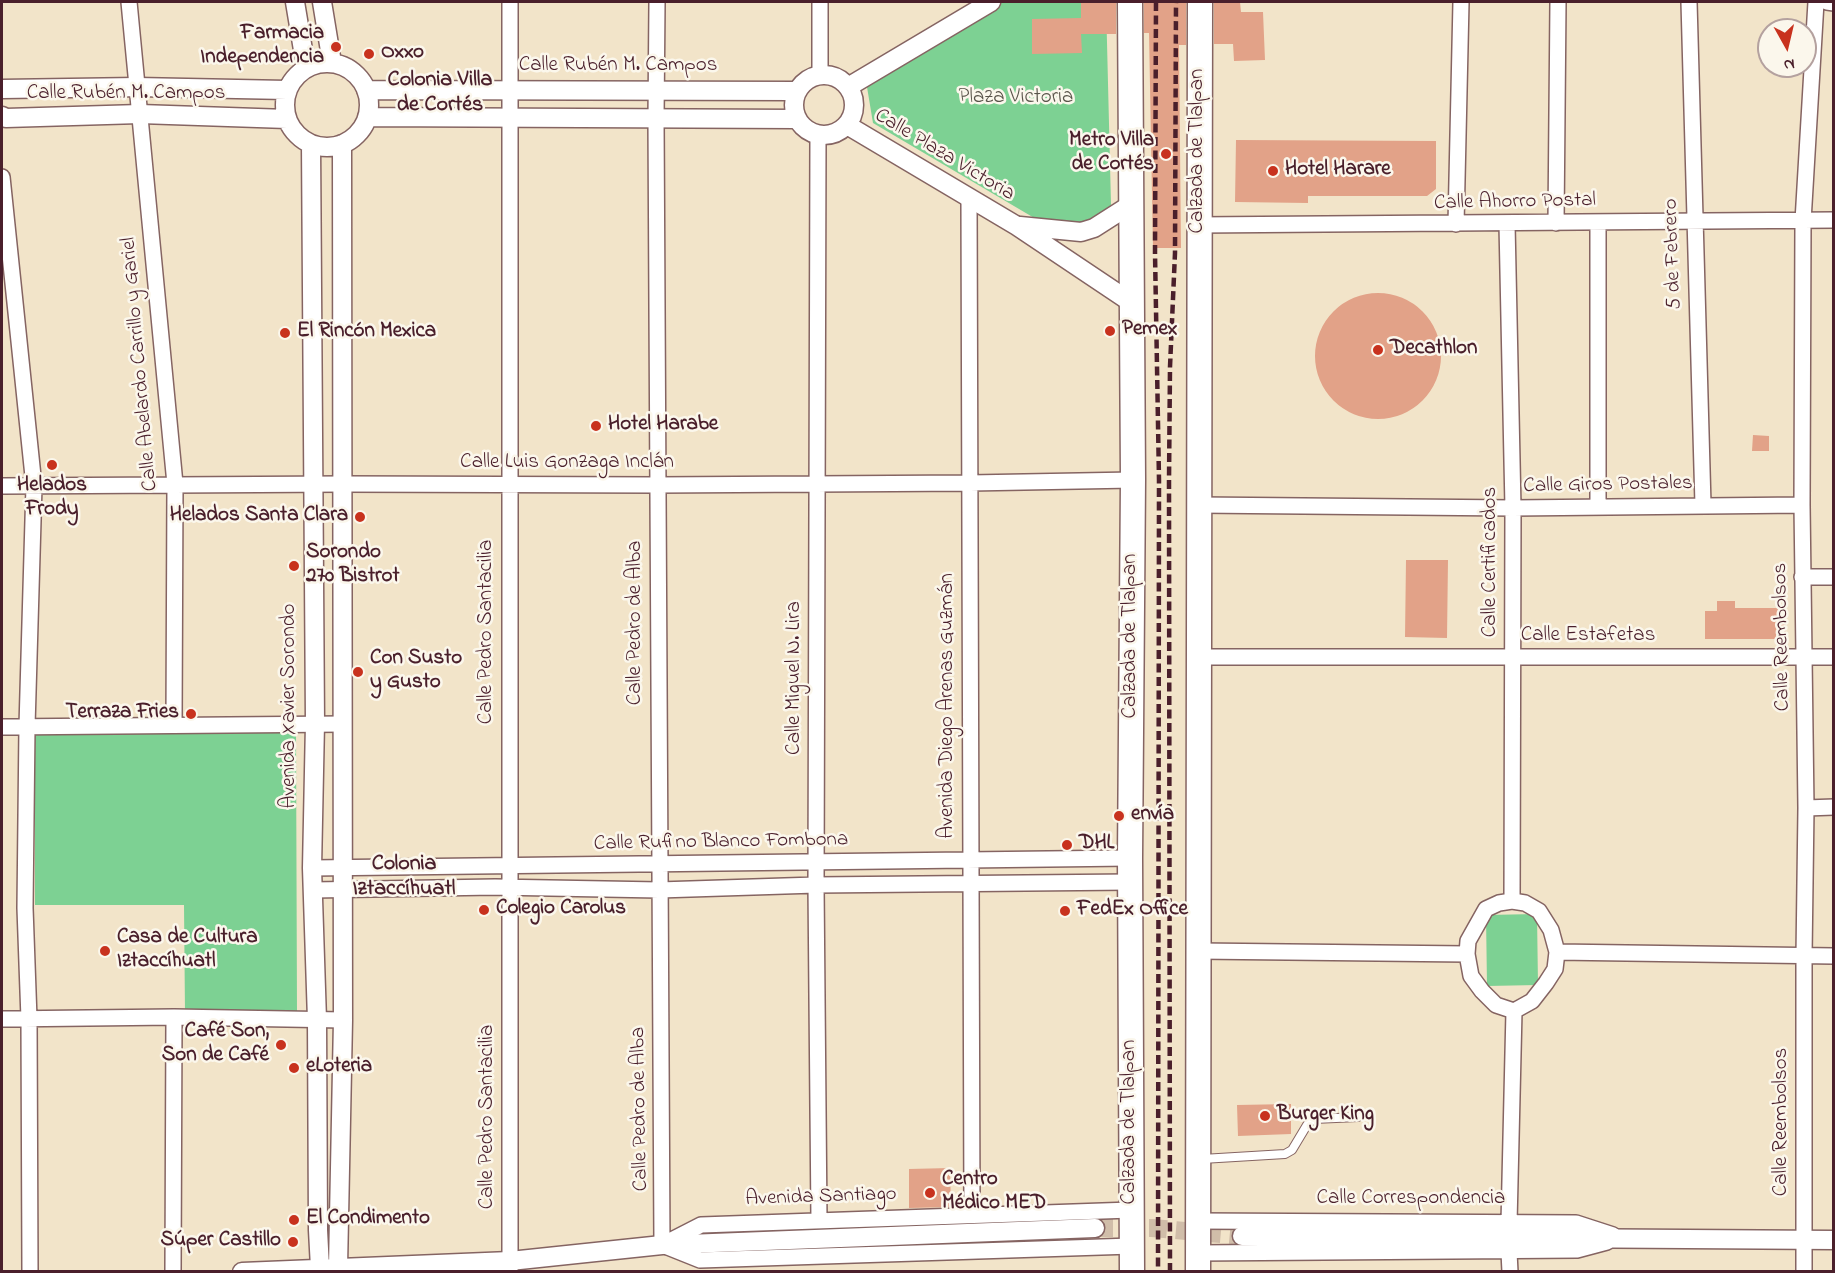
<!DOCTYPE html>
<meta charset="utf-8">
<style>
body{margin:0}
#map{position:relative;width:1835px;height:1273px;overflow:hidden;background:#f2e4c9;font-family:"Indie Flower",sans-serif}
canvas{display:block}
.frame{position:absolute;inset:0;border:3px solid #4a1f2b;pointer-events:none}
.north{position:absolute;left:1757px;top:18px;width:60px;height:60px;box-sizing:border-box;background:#fbf7ec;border:2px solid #b4a19f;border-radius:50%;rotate:172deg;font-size:16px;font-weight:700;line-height:24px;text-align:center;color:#4a1f2b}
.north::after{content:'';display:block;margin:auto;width:21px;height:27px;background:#c8321e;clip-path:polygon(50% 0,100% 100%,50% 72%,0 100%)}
</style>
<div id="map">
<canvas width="1835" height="1273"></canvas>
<div class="frame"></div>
<div class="north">N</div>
</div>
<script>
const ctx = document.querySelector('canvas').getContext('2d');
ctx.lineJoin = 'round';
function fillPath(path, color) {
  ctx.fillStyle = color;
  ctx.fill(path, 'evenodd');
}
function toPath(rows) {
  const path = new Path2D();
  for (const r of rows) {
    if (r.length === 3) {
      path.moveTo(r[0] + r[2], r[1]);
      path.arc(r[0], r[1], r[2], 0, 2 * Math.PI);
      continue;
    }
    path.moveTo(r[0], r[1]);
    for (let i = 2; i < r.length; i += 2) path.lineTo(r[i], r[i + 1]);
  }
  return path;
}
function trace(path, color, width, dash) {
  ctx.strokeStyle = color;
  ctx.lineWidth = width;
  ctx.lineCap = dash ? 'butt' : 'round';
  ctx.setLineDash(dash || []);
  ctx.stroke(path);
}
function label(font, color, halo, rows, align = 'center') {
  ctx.font = font + ' "Indie Flower",sans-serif';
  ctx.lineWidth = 5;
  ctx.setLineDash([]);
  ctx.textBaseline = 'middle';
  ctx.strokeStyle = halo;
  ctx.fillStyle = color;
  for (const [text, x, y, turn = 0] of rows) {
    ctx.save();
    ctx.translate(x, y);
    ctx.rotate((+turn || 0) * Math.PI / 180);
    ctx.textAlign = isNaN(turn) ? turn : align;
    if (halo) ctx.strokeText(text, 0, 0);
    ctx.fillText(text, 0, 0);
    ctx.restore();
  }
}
fillPath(toPath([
 [997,2,1106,2,1111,205,1088,224,1036,219,873,123,866,81],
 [296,732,297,1012,185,1013,184,905,35,905,35,733],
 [1537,914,1538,985,1487,986,1486,915]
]), '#7dd193');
fillPath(toPath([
 [1081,2,1116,2,1116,34,1081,34,1082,53,1032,54,1032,19,1081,18],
 [1144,2,1186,2,1186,45,1179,45,1181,248,1153,248,1149,33,1144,33],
 [1214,2,1240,2,1241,12,1263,12,1265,60,1234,61,1233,44,1214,44],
 [1236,140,1436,141,1436,189,1427,196,1308,196,1308,203,1235,202],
 [1378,356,63],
 [1753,435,1769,436,1769,451,1752,451],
 [1406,560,1448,560,1447,638,1405,637],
 [1717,601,1735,601,1735,608,1785,608,1786,639,1705,639,1705,611,1717,611],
 [1291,1104,1291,1134,1238,1136,1237,1105],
 [950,1168,951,1207,909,1208,909,1169]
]), '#e2a288');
trace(toPath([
 [1095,1228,1152,1228,1242,1236]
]), '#d0bda9', 18, [18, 9]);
const service = toPath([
 [1202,1159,1285,1154,1292,1150,1307,1125,1314,1119,1358,1117]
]);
const minor = toPath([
 [129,2,175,484,174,724],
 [510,2,510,1272],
 [657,2,656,119,662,1245],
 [1689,2,1703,505],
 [1827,2,1834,3],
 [820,75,820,2],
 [818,135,816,885,819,1221],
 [2,177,34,486,27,726,25,908,29,1019,30,1272],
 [969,198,972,1214],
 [1556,223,1558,2],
 [1598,223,1598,507],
 [1456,224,1461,2],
 [1507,224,1513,508,1512,901],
 [1198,225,1834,220],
 [2,486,343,484,658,485,970,483,1133,480],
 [1198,505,1513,508,1802,505],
 [1802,577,1834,577],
 [1199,657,1834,657],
 [2,727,343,724],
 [1806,808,1834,807],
 [312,868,1130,858],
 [313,890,495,887,659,890,816,885,1131,882],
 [1512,901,1525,903,1539,911,1551,930,1557,952,1555,969,1546,983,1532,1001,1514,1011,1496,1005,1482,991,1471,976,1467,954,1468,941,1486,909,1499,903,1512,901],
 [1198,951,1467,954],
 [1557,952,1834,956],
 [2,1019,174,1017,343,1020],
 [1197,1221,1576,1223,1613,1235],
 [1509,1223,1514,1011],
 [662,1245,701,1225,1131,1210],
 [665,1246,700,1260,1132,1246],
 [1509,1252,1510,1272],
 [1198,1253,1577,1250,1607,1242],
 [173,1272,174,1017],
 [1804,1272,1804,956,1806,808,1802,505,1803,221,1816,2]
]);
const tertiary = toPath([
 [295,2,306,68],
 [322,2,332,63],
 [327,105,42],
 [824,105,30],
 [848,87,991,2],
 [2,89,137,87,287,90],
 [366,90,797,91],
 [2,116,6,118,140,114,287,119],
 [367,117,797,119],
 [847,125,1017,226,1132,303],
 [311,144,315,723,312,868,317,1020,318,1230,320,1268],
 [1020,226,1081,232,1094,228,1130,205],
 [1242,1236,1834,1240],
 [338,1267,343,1020,342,144],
 [242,1272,510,1261,662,1245,1095,1228]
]);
const trunk = toPath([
 [1130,2,1133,480,1130,858,1132,1272],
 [1198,1272,1200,2]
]);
trace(service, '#856462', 10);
trace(minor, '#856462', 18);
trace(tertiary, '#856462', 21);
trace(trunk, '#856462', 27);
trace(service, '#fff', 8);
trace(minor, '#fff', 15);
trace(tertiary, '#fff', 18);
trace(trunk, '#fff', 24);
trace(toPath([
 [1156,2,1155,253,1159,480,1158,1272],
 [1170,1272,1169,481,1170,367,1175,253,1176,2]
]), '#4a1f2b', 4.5, [9, 4.5]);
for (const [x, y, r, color] of [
 [336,47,6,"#c8321e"],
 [369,54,6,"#c8321e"],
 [1166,154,6,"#c8321e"],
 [1273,171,6,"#c8321e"],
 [1110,331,6,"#c8321e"],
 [285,333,6,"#c8321e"],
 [1378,350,6,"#c8321e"],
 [596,426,6,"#c8321e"],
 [52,465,6,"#c8321e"],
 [360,517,6,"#c8321e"],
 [294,566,6,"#c8321e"],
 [358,672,6,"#c8321e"],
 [191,714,6,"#c8321e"],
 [1119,816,6,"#c8321e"],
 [1067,845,6,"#c8321e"],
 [484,910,6,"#c8321e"],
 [1065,911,6,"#c8321e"],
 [105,951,6,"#c8321e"],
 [281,1045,6,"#c8321e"],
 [294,1068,6,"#c8321e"],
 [1265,1116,6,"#c8321e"],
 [930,1193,6,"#c8321e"],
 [294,1220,6,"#c8321e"],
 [293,1242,6,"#c8321e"]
]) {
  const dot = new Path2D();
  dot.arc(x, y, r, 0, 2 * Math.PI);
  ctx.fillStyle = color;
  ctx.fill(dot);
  trace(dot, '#fbf7ec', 2);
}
label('bold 21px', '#4a1f2b', '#fbf7ec', [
 ["Farmacia",324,35,"right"],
 ["Independencia",324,59,"right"],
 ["Oxxo",381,54],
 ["Metro Villa",1154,142,"right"],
 ["de Cortés",1154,166,"right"],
 ["Hotel Harare",1285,171],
 ["Pemex",1122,331],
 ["El Rincón Mexica",297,333],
 ["Decathlon",1390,350],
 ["Hotel Harabe",608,426],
 ["Helados",52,487,"center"],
 ["Frody",52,511,"center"],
 ["Helados Santa Clara",348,517,"right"],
 ["Sorondo",306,554],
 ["270 Bistrot",306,578],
 ["Con Susto",370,660],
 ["y Gusto",370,684],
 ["Terraza Fries",179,714,"right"],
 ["envía",1131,816],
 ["DHL",1079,845],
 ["Colegio Carolus",496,910],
 ["FedEx Office",1077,911],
 ["Casa de Cultura",117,939],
 ["Iztaccíhuatl",117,963],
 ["Café Son,",269,1033,"right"],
 ["Son de Café",269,1057,"right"],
 ["eLoteria",306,1068],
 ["Burger King",1277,1116],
 ["Centro",942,1181],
 ["Médico MED",942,1205],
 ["El Condimento",306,1220],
 ["Súper Castillo",281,1242,"right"]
], 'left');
label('21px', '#4a1f2b', '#fbf7ec', [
 ["Calle Rubén M. Campos",618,67],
 ["Calle Rubén M. Campos",126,95],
 ["Calzada de Tlalpan",1199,151,-90],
 ["Calle Plaza Victoria",944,156,31],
 ["Calle Ahorro Postal",1515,203,-1],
 ["5 de Febrero",1674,254,-92],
 ["Calle Abelardo Carrillo y Gariel",141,364,-95],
 ["Calle Luis Gonzaga Inclán",567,464],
 ["Calle Giros Postales",1608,486,-1],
 ["Calle Certificados",1492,562,-90],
 ["Calle Pedro de Alba",637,623,-90],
 ["Calle Pedro Santacilia",488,632,-90],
 ["Calzada de Tlalpan",1132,636,-90],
 ["Calle Estafetas",1588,637],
 ["Calle Reembolsos",1783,637,-91],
 ["Calle Miguel N. Lira",796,678,-90],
 ["Avenida Xavier Sorondo",291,706,-90],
 ["Avenida Diego Arenas Guzmán",949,706,-90],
 ["Calle Rufino Blanco Fombona",721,843,-1],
 ["Calle Pedro de Alba",641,1109,-91],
 ["Calle Pedro Santacilia",489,1117,-90],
 ["Calzada de Tlalpan",1131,1122,-90],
 ["Calle Reembolsos",1783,1122,-90],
 ["Avenida Santiago",821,1198,-2],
 ["Calle Correspondencia",1411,1200]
]);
label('21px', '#59544a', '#fbf7ec', [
 ["Plaza Victoria",1016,99]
]);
label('bold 22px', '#4a1f2b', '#fbf7ec', [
 ["Colonia Villa",440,81],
 ["de Cortés",440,106],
 ["Colonia",404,865],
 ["Iztaccíhuatl",404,890]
]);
</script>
